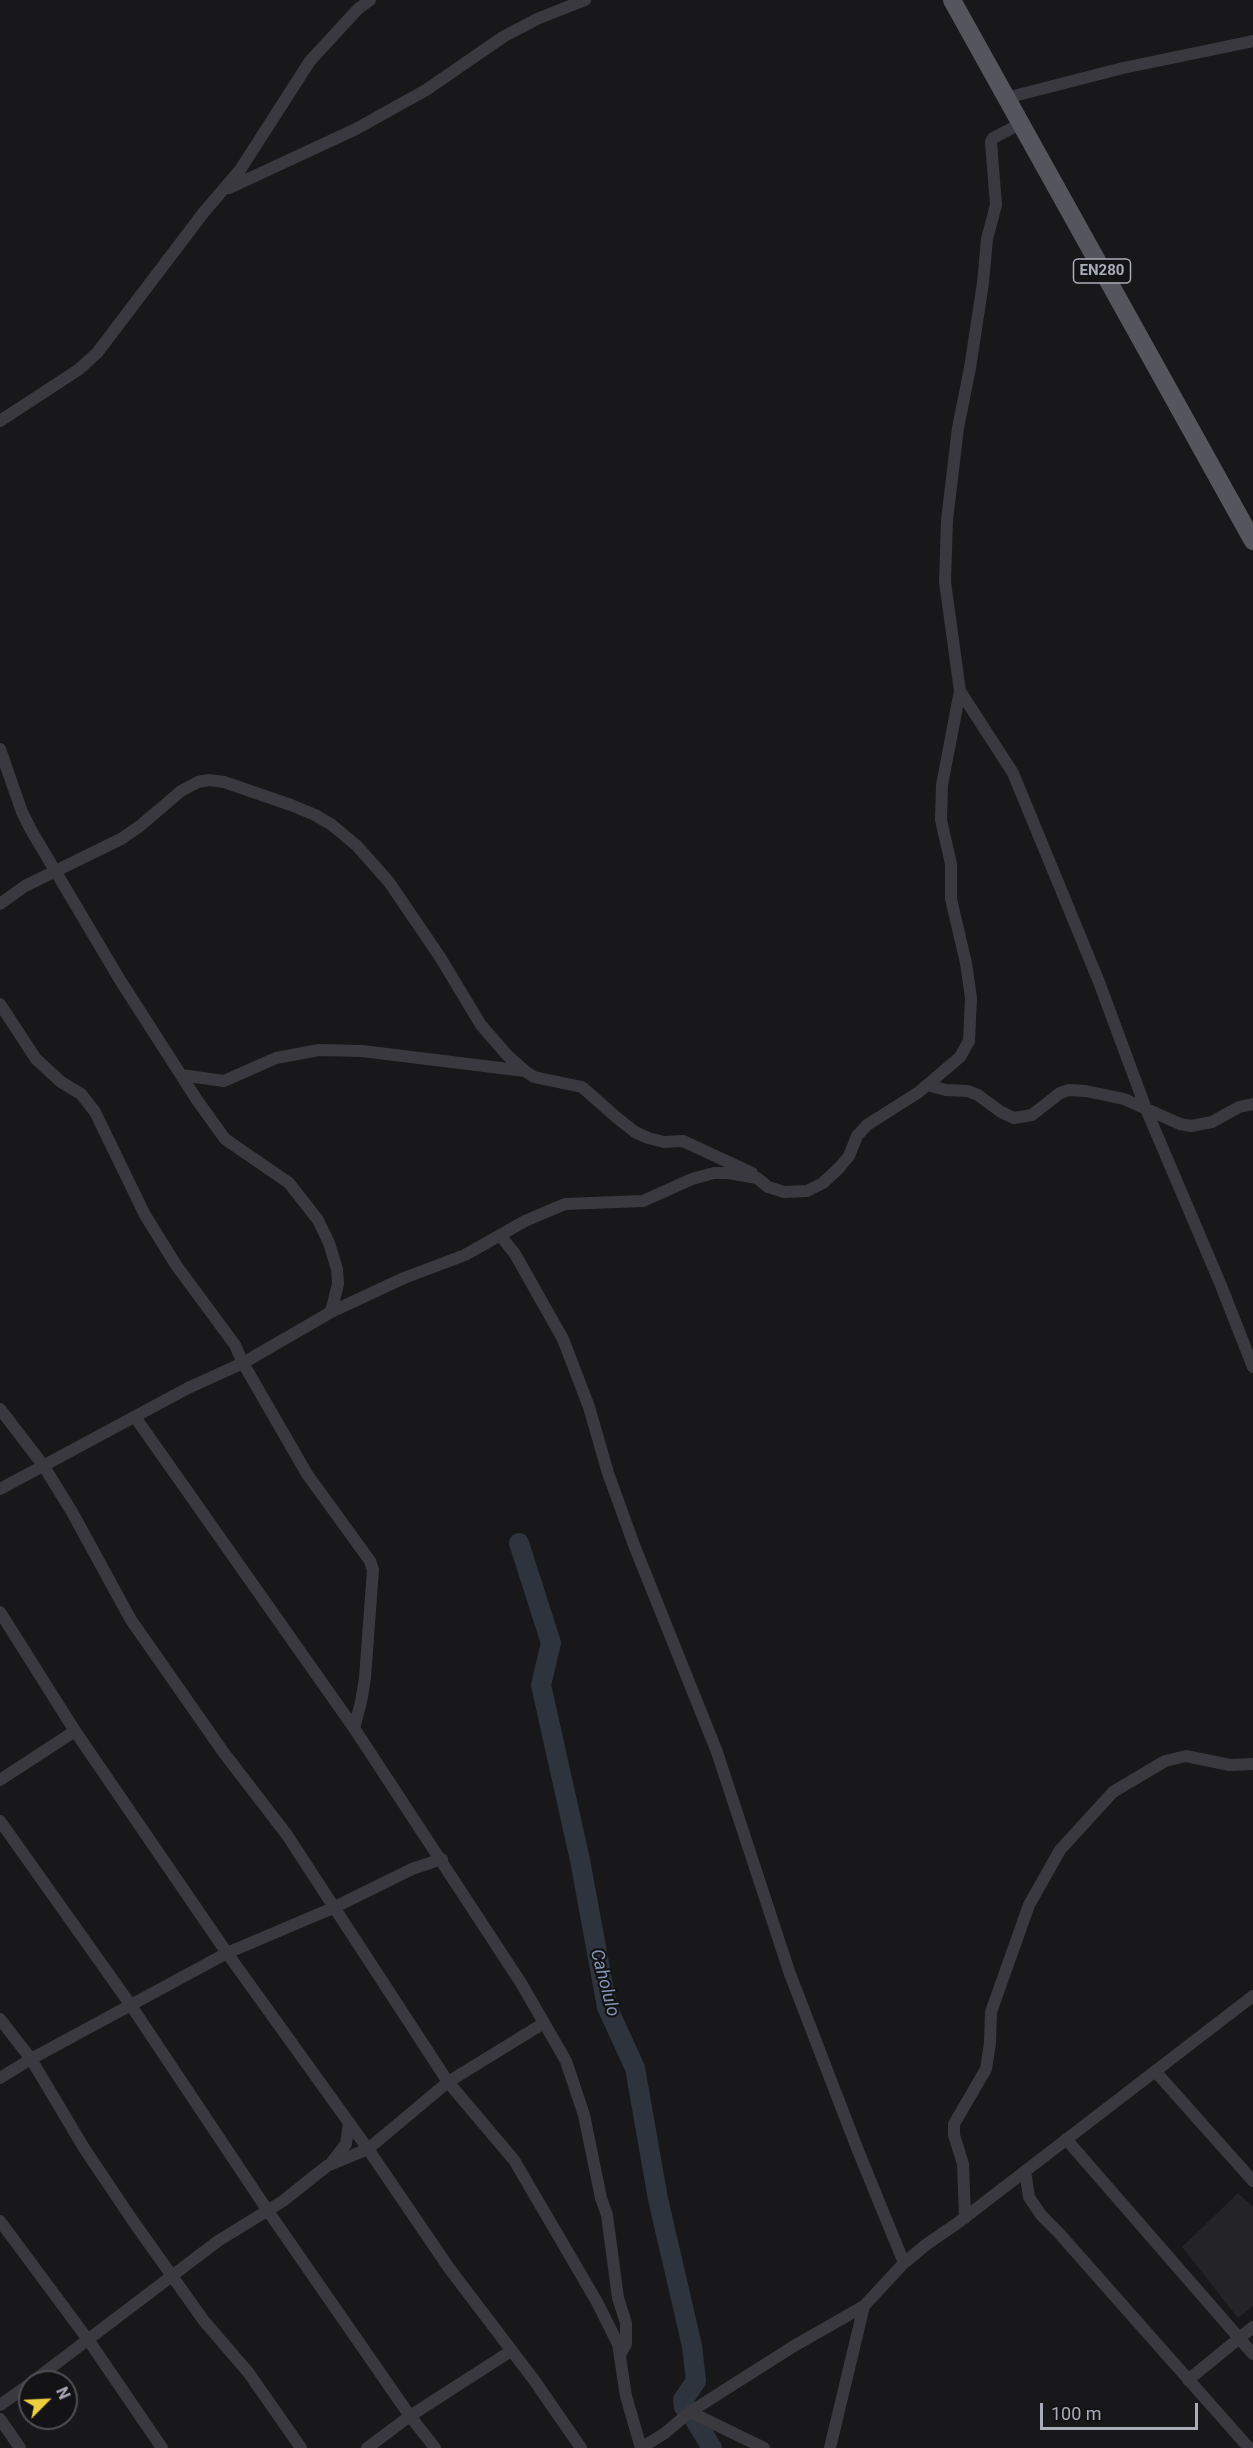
<!DOCTYPE html>
<style>
body{margin:0}
#map{position:relative;width:1253px;height:2448px;overflow:hidden;background:#18181a;font-family:Roboto,sans-serif}
canvas{display:block}
.north{position:absolute;left:18px;top:2370px;width:60px;height:60px;box-sizing:border-box;background:#131315;border:2px solid #4f5057;border-radius:50%;rotate:66deg;font-size:16px;font-weight:700;line-height:24px;text-align:center;color:#aaacb9}
.north::after{content:'';display:block;margin:auto;width:21px;height:27px;background:#edce3d;clip-path:polygon(50% 0,100% 100%,50% 72%,0 100%)}
.scale{position:absolute;left:1040px;top:2403px;width:158px;height:27px;box-sizing:border-box;border:3px solid #aaacb9;border-top:0;padding-left:8px;font-size:18px;line-height:21px;white-space:nowrap;color:#aaacb9;-webkit-text-stroke:4px #131315;paint-order:stroke}
</style>
<div id="map">
<canvas width="1253" height="2448"></canvas>
<div class="north">N</div>
<div class="scale">100 m</div>
</div>
<script>
const ctx = document.querySelector('canvas').getContext('2d');
ctx.lineJoin = 'round';
function fillPath(path, color) {
  ctx.fillStyle = color;
  ctx.fill(path, 'evenodd');
}
function toPath(rows) {
  const path = new Path2D();
  for (const r of rows) {
    path.moveTo(r[0], r[1]);
    for (let i = 2; i < r.length; i += 2) path.lineTo(r[i], r[i + 1]);
  }
  return path;
}
function trace(path, color, width, dash) {
  ctx.strokeStyle = color;
  ctx.lineWidth = width;
  ctx.lineCap = dash ? 'butt' : 'round';
  ctx.setLineDash(dash || []);
  ctx.stroke(path);
}
function label(font, color, halo, rows, align = 'center') {
  ctx.font = font + ' Roboto,sans-serif';
  ctx.lineWidth = 4.5;
  ctx.setLineDash([]);
  ctx.textBaseline = 'middle';
  ctx.strokeStyle = halo;
  ctx.fillStyle = color;
  for (const [text, x, y, turn = 0] of rows) {
    ctx.save();
    ctx.translate(x, y);
    ctx.rotate((+turn || 0) * Math.PI / 180);
    ctx.textAlign = isNaN(turn) ? turn : align;
    if (halo) ctx.strokeText(text, 0, 0);
    ctx.fillText(text, 0, 0);
    ctx.restore();
  }
}
fillPath(toPath([
 [1238,2193,1253,2207,1253,2306,1238,2318,1182,2247]
]), '#242427');
trace(toPath([
 [519,1543,551,1643,541,1685,580,1860,607,2007,635,2068,658,2199,692,2346,696,2381,683,2400,684,2407,690,2412,712,2448]
]), '#2e343d', 20);
trace(toPath([
 [1006,98,1123,68,1253,41],
 [229,188,356,129,426,90,503,37,537,19,585,0],
 [0,421,78,370,97,353,204,212,240,170,310,61,358,9,370,0],
 [960,691,1013,773,1099,982,1146,1109,1220,1283,1253,1367],
 [0,749,22,812,31,830,120,980,197,1100,225,1139,289,1183,318,1220,329,1243,337,1269,338,1284,331,1312],
 [0,904,25,886,121,839,140,826,181,791,198,782,209,780,224,782,291,805,315,815,332,825,357,846,389,882,440,957,481,1025,507,1055,525,1071,534,1077,582,1087,616,1117,635,1132,648,1138,664,1142,683,1141,752,1173],
 [0,1004,36,1059,61,1082,81,1094,95,1112,145,1215,176,1265,235,1345,243,1363,307,1474,370,1561,373,1570,365,1678,361,1702,354,1728],
 [181,1075,224,1081,276,1058,319,1050,362,1051,525,1071],
 [927,1085,946,1090,968,1091,978,1095,1001,1112,1014,1118,1032,1115,1060,1093,1069,1090,1086,1091,1124,1099,1180,1124,1191,1126,1212,1122,1239,1107,1253,1104],
 [500,1235,515,1254,563,1339,589,1407,608,1473,634,1545,717,1752,790,1974,857,2148,904,2263],
 [0,1409,43,1465,72,1512,131,1620,224,1753,287,1835,448,2082,514,2160,597,2302,618,2344,626,2396,641,2448],
 [135,1417,354,1728,521,1983,566,2061,584,2115,601,2198,607,2215,618,2298,626,2323,626,2344,621,2353],
 [0,1489,188,1388,243,1363,331,1312,404,1278,465,1255,525,1221,565,1204,643,1201,692,1179,714,1173,728,1173,757,1178,768,1187,784,1192,807,1191,823,1183,839,1168,849,1156,857,1136,867,1125,919,1092,960,1057,969,1041,971,998,966,963,951,899,951,864,941,820,942,785,960,691,945,582,947,520,958,428,970,368,983,283,987,239,996,205,991,142,993,138,1020,124],
 [0,1612,75,1731,227,1953,368,2149,449,2268,534,2380,581,2448],
 [0,1780,75,1731],
 [0,1821,130,2004,268,2211,410,2416,435,2448],
 [0,2019,31,2059,227,1953,333,1908,412,1869,442,1859],
 [1155,2071,1253,2181],
 [0,2078,31,2059,84,2148,133,2221,204,2321,248,2372,301,2448],
 [1066,2139,1253,2354],
 [332,2162,346,2144,349,2123],
 [1025,2171,1029,2197,1041,2215,1058,2232,1249,2448],
 [965,2218,963,2164,954,2135,954,2124,986,2069,990,2043,991,2012,1029,1905,1060,1850,1113,1792,1165,1761,1186,1756,1230,1765,1253,1764],
 [0,2221,89,2341,162,2448],
 [1188,2380,1253,2327],
 [32,2382,218,2241,283,2201,327,2166,368,2149,448,2082,544,2023],
 [0,2405,30,2384],
 [690,2412,764,2448],
 [0,2419,20,2448],
 [367,2448,410,2416,511,2351],
 [641,2448,665,2433,690,2412,794,2346,864,2306,904,2263,927,2244,959,2222,1253,1996],
 [830,2448,864,2306]
]), '#39393f', 12);
trace(toPath([
 [952,0,1253,541]
]), '#55555d', 18);
for (const [x, y, w] of [
 [1102,271,57]
]) {
  const box = new Path2D();
  box.roundRect(x - w / 2, y - 12, w, 24, 4.5);
  ctx.fillStyle = '#131315';
  ctx.fill(box);
  trace(box, '#aaacb9', 1.5);
}
label('bold 15px', '#aaacb9', null, [
 ["EN280",1102,271]
]);
label('italic 18px', '#8395b3', '#131315', [
 ["Caholulo",604,1983,75]
]);
</script>
